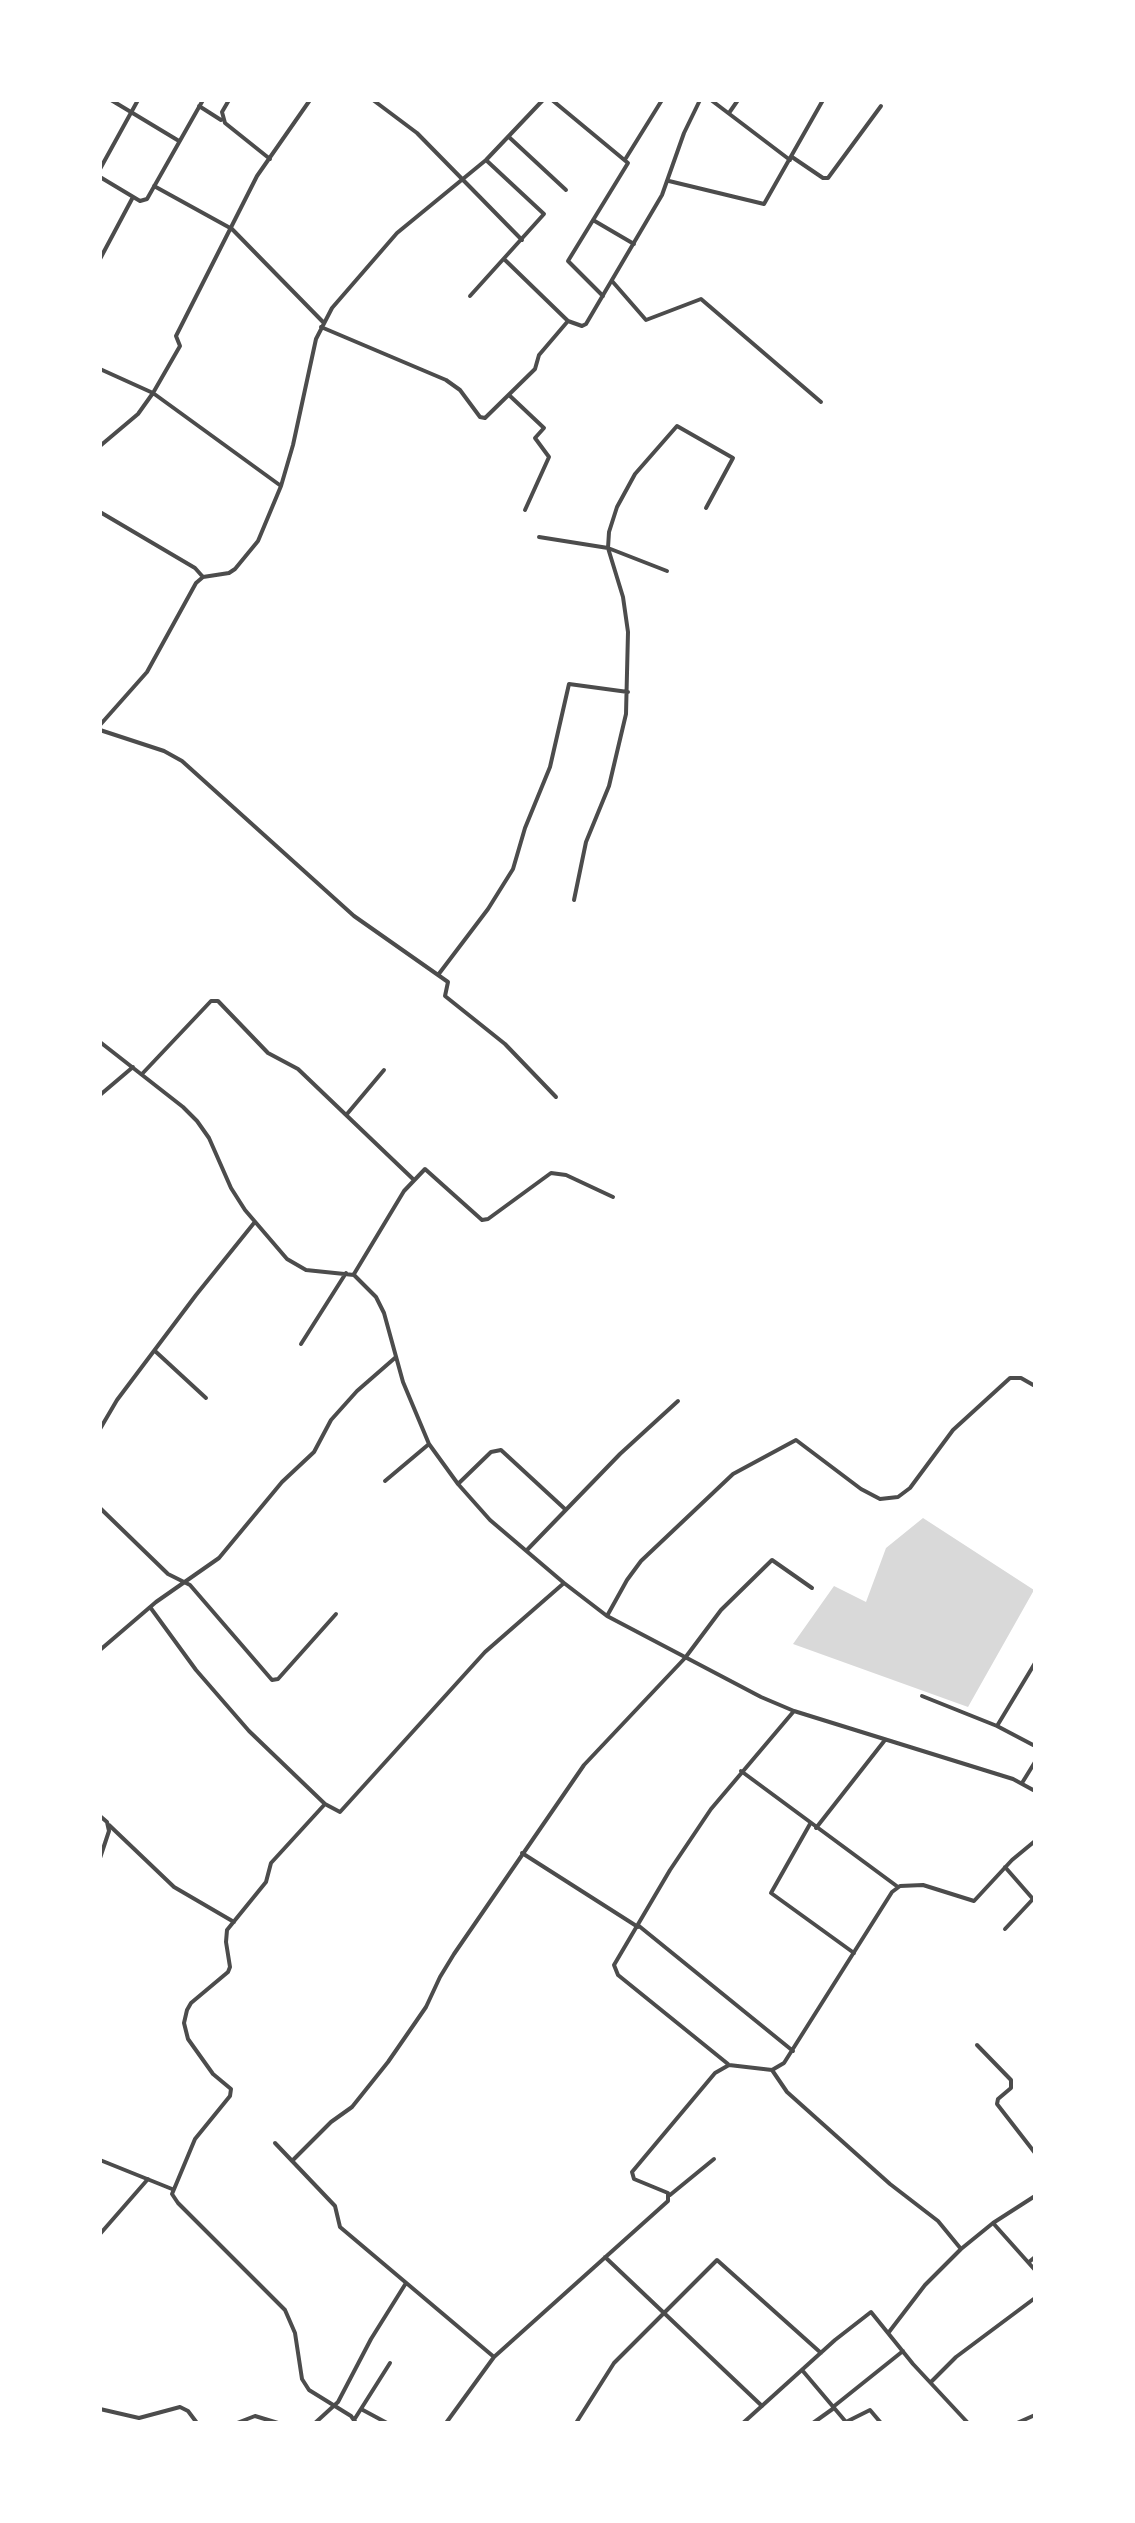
<!DOCTYPE html>
<style>
body{margin:0}
#map{position:relative;width:1135px;height:2523px;overflow:hidden;background:#fff;font-family:"Noto Sans",sans-serif}
canvas{display:block}
.frame{position:absolute;inset:0;border:102px solid #fff;pointer-events:none}
</style>
<div id="map">
<canvas width="1135" height="2523"></canvas>
<div class="frame"></div>
</div>
<script>
const ctx = document.querySelector('canvas').getContext('2d');
ctx.lineJoin = 'round';
function fillPath(path, color) {
  ctx.fillStyle = color;
  ctx.fill(path, 'evenodd');
}
function toPath(rows) {
  const path = new Path2D();
  for (const r of rows) {
    path.moveTo(r[0], r[1]);
    for (let i = 2; i < r.length; i += 2) path.lineTo(r[i], r[i + 1]);
  }
  return path;
}
function trace(path, color, width, dash) {
  ctx.strokeStyle = color;
  ctx.lineWidth = width;
  ctx.lineCap = dash ? 'butt' : 'round';
  ctx.setLineDash(dash || []);
  ctx.stroke(path);
}
fillPath(toPath([
 [923,1518,1034,1590,968,1707,793,1644,834,1586,866,1602,886,1548]
]), '#d9d9d9');
trace(toPath([
 [111,100,179,141],
 [229,100,222,112,225,123,270,159],
 [373,100,417,133,522,240],
 [552,100,628,163,568,261,603,296],
 [711,100,790,160],
 [199,106,221,120],
 [729,113,738,100],
 [510,138,566,190],
 [792,157,823,178,828,178,881,106],
 [626,158,662,100],
 [100,169,138,100],
 [100,177,140,201,147,199,203,100],
 [669,181,764,204,823,100],
 [154,186,232,229,323,322],
 [593,220,634,244],
 [100,259,133,197],
 [504,259,568,321],
 [612,281,646,320,701,299,821,402],
 [470,296,544,214,486,160],
 [321,327,446,380,460,390,480,417,485,418,535,369,539,355,568,321,582,326,586,324,662,195,684,133,700,100],
 [100,369,153,393,281,486],
 [509,395,544,428,535,438,549,457,525,510],
 [100,446,138,414,153,393,180,346,176,336,257,176,310,100],
 [100,512,195,568,203,577],
 [539,537,608,548,667,571],
 [100,725,147,672,196,583,203,577,229,573,235,569,258,541,281,486,293,445,316,339,332,308,397,233,486,160,543,100],
 [100,730,164,751,182,761,354,916,448,982,445,996,505,1044,556,1097],
 [574,900,586,842,609,786,626,714,628,632,623,597,608,548,609,532,617,507,635,474,677,426,733,458,706,508],
 [438,975,488,909,513,869,525,828,550,767,569,684,628,692],
 [100,1042,183,1107,197,1121,209,1138,231,1188,245,1210,287,1259,306,1270,354,1275,376,1297,384,1313,403,1382,429,1444,458,1484,490,1520,564,1583,607,1616,761,1697,794,1711,1013,1779,1035,1791],
 [142,1074,211,1001,218,1001,268,1053,298,1069,414,1180],
 [100,1095,133,1067],
 [347,1114,384,1070],
 [354,1274,404,1191,425,1169,482,1220,488,1219,551,1173,566,1175,613,1197],
 [301,1344,346,1273],
 [155,1351,206,1398],
 [100,1429,117,1400,196,1295,254,1223],
 [385,1481,429,1444],
 [458,1484,491,1452,501,1450,566,1510],
 [100,1508,168,1574,190,1585,272,1680,278,1679,336,1614],
 [527,1550,620,1454,678,1401],
 [150,1607,196,1670,249,1731,325,1804,340,1812,485,1652,564,1583],
 [607,1616,627,1580,641,1561,733,1474,796,1440,861,1489,880,1499,898,1497,910,1488,953,1430,1010,1378,1021,1378,1035,1386],
 [100,1650,156,1602,219,1558,282,1482,314,1452,331,1420,357,1391,396,1357],
 [922,1696,997,1726,1035,1746],
 [997,1726,1035,1663],
 [741,1771,898,1887],
 [1022,1783,1035,1762],
 [325,1804,271,1863,266,1882,227,1930,226,1942,230,1967,228,1972,191,2003,187,2010,184,2023,188,2039,213,2074,231,2089,230,2096,195,2139,172,2194,178,2203,285,2310,295,2333,302,2379,309,2390,351,2416,356,2423],
 [100,1816,107,1822,109,1831,100,1858],
 [810,1824,771,1893,854,1953],
 [109,1825,174,1887,234,1922],
 [816,1828,885,1740],
 [522,1853,638,1927],
 [1005,1867,1033,1899,1005,1929],
 [639,1926,793,2051],
 [977,2045,1011,2080,1011,2088,998,2099,997,2104,1035,2153],
 [728,2064,618,1975,614,1965,670,1870,711,1809,794,1711],
 [772,2070,787,2092,890,2184,938,2221,961,2249],
 [275,2143,335,2206,340,2227,494,2357],
 [100,2160,172,2189],
 [292,2161,331,2122,352,2107,388,2062,426,2007,440,1977,454,1954,584,1765,685,1658,721,1610,772,1560,812,1588],
 [670,2195,714,2159],
 [993,2223,1035,2270],
 [100,2234,148,2179],
 [605,2257,762,2406],
 [1029,2262,1035,2257],
 [889,2332,925,2285,961,2249,993,2223,1035,2196],
 [802,2370,846,2422,870,2410,881,2423],
 [931,2382,956,2357,1035,2298],
 [833,2407,903,2351],
 [100,2409,139,2418,180,2407,188,2411,197,2423],
 [361,2409,387,2423],
 [354,2420,390,2363],
 [237,2423,255,2416,278,2423],
 [315,2423,338,2402,371,2339,406,2283],
 [446,2423,494,2357,668,2201,668,2193,634,2179,632,2172,715,2073,729,2065,772,2070,784,2063,892,1892,900,1886,923,1885,974,1901,1012,1860,1035,1841],
 [576,2423,614,2363,717,2260,821,2353],
 [743,2423,835,2340,871,2312,913,2364,968,2423],
 [813,2423,834,2408],
 [1017,2423,1035,2415]
]), '#4c4c4c', 4);
</script>
